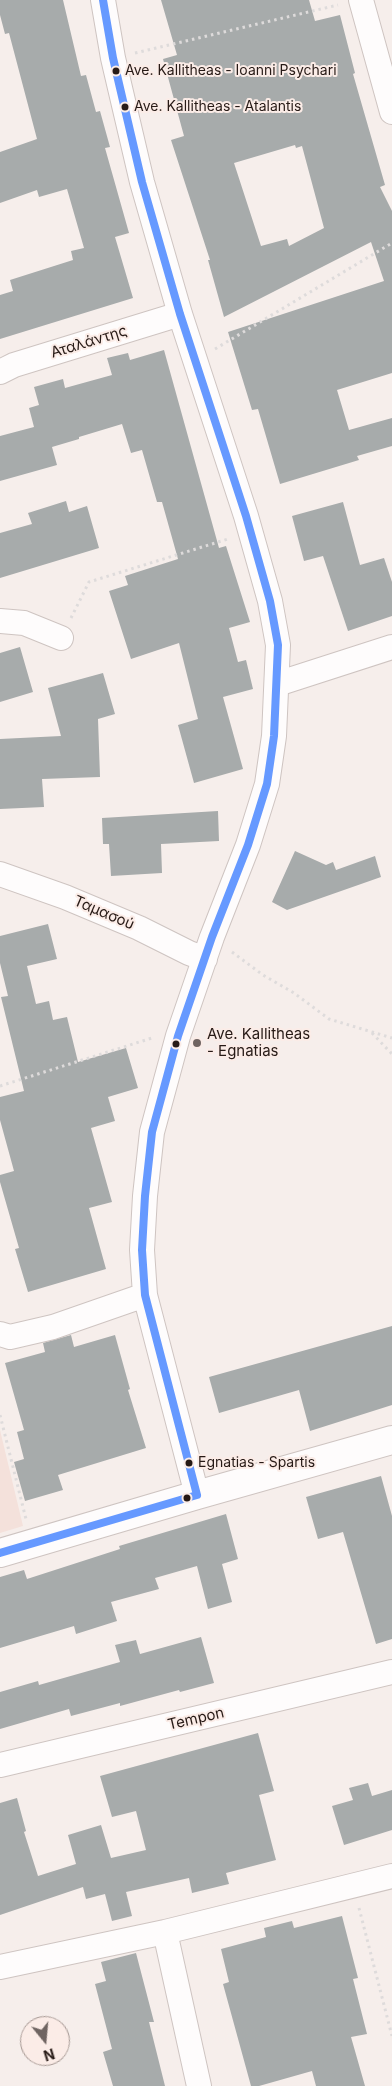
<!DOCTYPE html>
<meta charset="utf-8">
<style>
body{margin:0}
#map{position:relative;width:392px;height:2086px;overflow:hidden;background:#f6eeeb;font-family:Inter,sans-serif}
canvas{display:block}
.north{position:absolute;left:20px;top:2016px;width:50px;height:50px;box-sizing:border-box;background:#fbece7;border:1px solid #a69893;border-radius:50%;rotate:163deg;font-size:14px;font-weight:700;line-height:20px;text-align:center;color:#271a16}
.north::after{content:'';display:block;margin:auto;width:18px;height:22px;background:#6f6461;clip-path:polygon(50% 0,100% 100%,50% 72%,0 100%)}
</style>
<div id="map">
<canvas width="392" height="2086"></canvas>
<div class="north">N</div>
</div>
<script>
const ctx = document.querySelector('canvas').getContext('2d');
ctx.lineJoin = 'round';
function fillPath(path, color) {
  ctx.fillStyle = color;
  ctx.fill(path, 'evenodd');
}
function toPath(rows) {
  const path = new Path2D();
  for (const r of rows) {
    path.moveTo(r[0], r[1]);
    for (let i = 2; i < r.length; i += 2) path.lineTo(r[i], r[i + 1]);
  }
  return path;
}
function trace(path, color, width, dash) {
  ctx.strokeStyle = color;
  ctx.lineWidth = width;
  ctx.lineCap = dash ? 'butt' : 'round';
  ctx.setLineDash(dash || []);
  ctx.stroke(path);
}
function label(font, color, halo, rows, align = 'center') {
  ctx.font = font + ' Inter,sans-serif';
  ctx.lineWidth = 4;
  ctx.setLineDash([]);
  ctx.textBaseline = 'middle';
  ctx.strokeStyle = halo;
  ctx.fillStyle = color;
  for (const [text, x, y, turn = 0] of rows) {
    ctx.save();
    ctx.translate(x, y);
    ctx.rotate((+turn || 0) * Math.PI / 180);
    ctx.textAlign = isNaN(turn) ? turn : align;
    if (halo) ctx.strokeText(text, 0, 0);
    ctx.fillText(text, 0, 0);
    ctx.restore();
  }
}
fillPath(toPath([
 [0,1430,23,1526,0,1533]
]), '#f4e1db');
fillPath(toPath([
 [0,0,63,0,81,76,86,75,96,112,100,111,110,147,105,148,129,233,115,237,133,298,0,339,0,295,13,291,10,280,73,260,71,251,84,248,67,189,39,197,37,190,0,203,0,152,37,139,9,33,5,34,0,15],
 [161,0,309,0,315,21,340,15,355,73,353,74,385,185,380,187,392,211,392,373,337,390,349,430,392,418,392,446,357,456,359,460,280,484,258,409,252,410,228,332,384,281,371,242,224,317,208,260,210,260,171,140,184,136,163,59,177,55],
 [295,145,296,148,302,146,324,228,289,246,287,239,261,246,234,163],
 [164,350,219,548,226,546,250,622,229,628,238,662,246,660,253,689,223,697,243,769,194,783,178,725,198,719,179,643,131,659,109,591,128,585,125,576,178,559,162,502,157,502,142,450,131,453,122,424,79,437,79,439,52,447,57,465,0,481,0,436,34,427,29,408,39,405,34,387,63,379,65,388,112,375,107,358,128,353,130,360],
 [66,501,69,512,87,506,99,548,0,578,0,533,32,524,28,513],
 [343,502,360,565,384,558,392,582,392,616,348,631,323,556,304,561,292,516],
 [20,647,33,692,0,702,0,653],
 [103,673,115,714,98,719,100,777,42,779,44,807,0,809,0,739,61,736,48,688],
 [218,811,219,841,161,844,162,873,111,876,109,844,103,844,102,818],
 [295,851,326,865,333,862,336,870,375,856,381,877,287,910,272,902],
 [48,924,57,959,27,966,36,1004,49,1001,53,1020,67,1017,78,1062,126,1048,138,1088,108,1097,115,1121,91,1128,112,1202,89,1208,106,1269,28,1292,15,1249,19,1248,0,1182,0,1175,14,1171,0,1120,0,1097,24,1091,1,997,8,996,0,963,0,936],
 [392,1326,392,1405,310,1431,299,1390,219,1413,209,1377],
 [71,1335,74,1347,115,1335,130,1389,128,1390,146,1448,58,1475,63,1490,25,1501,14,1462,24,1459,17,1432,24,1430,5,1363,45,1352,43,1343],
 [381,1476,392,1516,392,1639,376,1644,343,1532,318,1539,306,1497],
 [226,1514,238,1559,222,1564,232,1602,208,1609,197,1566,155,1578,159,1589,111,1602,117,1621,76,1634,74,1626,0,1648,0,1577,24,1570,27,1579,120,1549,119,1546],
 [201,1637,214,1683,180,1692,179,1690,120,1706,120,1703,71,1716,69,1709,0,1729,0,1692,38,1681,39,1685,120,1662,115,1645,136,1640,140,1654],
 [258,1733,274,1791,259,1795,276,1860,226,1873,229,1884,192,1893,189,1878,126,1892,132,1916,112,1921,105,1894,86,1899,83,1887,0,1915,0,1803,17,1798,26,1831,24,1832,38,1876,76,1864,68,1835,101,1825,111,1858,146,1850,136,1811,112,1817,100,1776],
 [368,1783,372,1796,392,1790,392,1830,344,1845,332,1806,353,1800,349,1788],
 [342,1916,358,1978,353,1979,367,2034,351,2037,365,2086,316,2086,312,2071,259,2086,251,2086,223,1984,229,1982,221,1949,266,1937,264,1928,292,1921,294,1928],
 [136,1953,154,2022,149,2022,165,2086,113,2086,103,2052,112,2049,95,1984,106,1981,101,1962]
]), '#a7abab');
const street = toPath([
 [103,0,113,58,142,182,180,314,246,516,270,601,278,645,274,736,267,784,248,845,212,937,178,1036,152,1132,145,1196,142,1250,145,1295,197,1495],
 [361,0,392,112],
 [0,372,14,365,180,314],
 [0,621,24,623,61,638],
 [277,684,392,647],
 [0,874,65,897,139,928,189,953,205,959],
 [0,1334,10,1337,53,1327,145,1295],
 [0,1765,392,1672],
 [165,1932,199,2086],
 [0,1967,165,1932,392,1876]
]);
const secondary = toPath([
 [0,1553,197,1495,392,1440]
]);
trace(street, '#cec4c1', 26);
trace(secondary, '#cec4c1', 30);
trace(toPath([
 [135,53,338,5],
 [215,349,392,243],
 [71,618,89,582,228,539],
 [232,952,263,975,294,993,329,1019,392,1038],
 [372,1033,392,1054],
 [0,1086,152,1038],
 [0,1415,26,1519],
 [359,1908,392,2036]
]), '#dedbdb', 3, [2.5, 4]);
trace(street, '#fefcfc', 24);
trace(secondary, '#fefcfc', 28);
trace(toPath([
 [103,0,113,58,142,182,180,314,246,516,270,601,278,645,274,736,267,784,248,845,212,937,178,1036,152,1132,145,1196,142,1250,145,1295,197,1495],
 [0,1553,197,1495]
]), '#69f', 8);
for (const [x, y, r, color] of [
 [116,71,4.5,"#271a16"],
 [125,107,4.5,"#271a16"],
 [197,1043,5,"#6f6461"],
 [176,1044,4.5,"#271a16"],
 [189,1463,4.5,"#271a16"],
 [187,1498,4.5,"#271a16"]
]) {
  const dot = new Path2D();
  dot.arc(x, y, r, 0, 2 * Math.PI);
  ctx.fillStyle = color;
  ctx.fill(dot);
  trace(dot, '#fbece7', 2);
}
label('14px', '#271a16', '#fbece7', [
 ["Ave. Kallitheas - Ioanni Psychari",125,71],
 ["Ave. Kallitheas - Atalantis",134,107],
 ["Egnatias - Spartis",198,1463]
], 'left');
label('15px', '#271a16', '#fbece7', [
 ["Αταλάντης",89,342,-17],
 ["Ταμασού",104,913,23],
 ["Tempon",196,1719,-13]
]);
label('15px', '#271a16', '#fbece7', [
 ["Ave. Kallitheas",207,1034],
 ["- Egnatias",207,1051]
], 'left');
</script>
